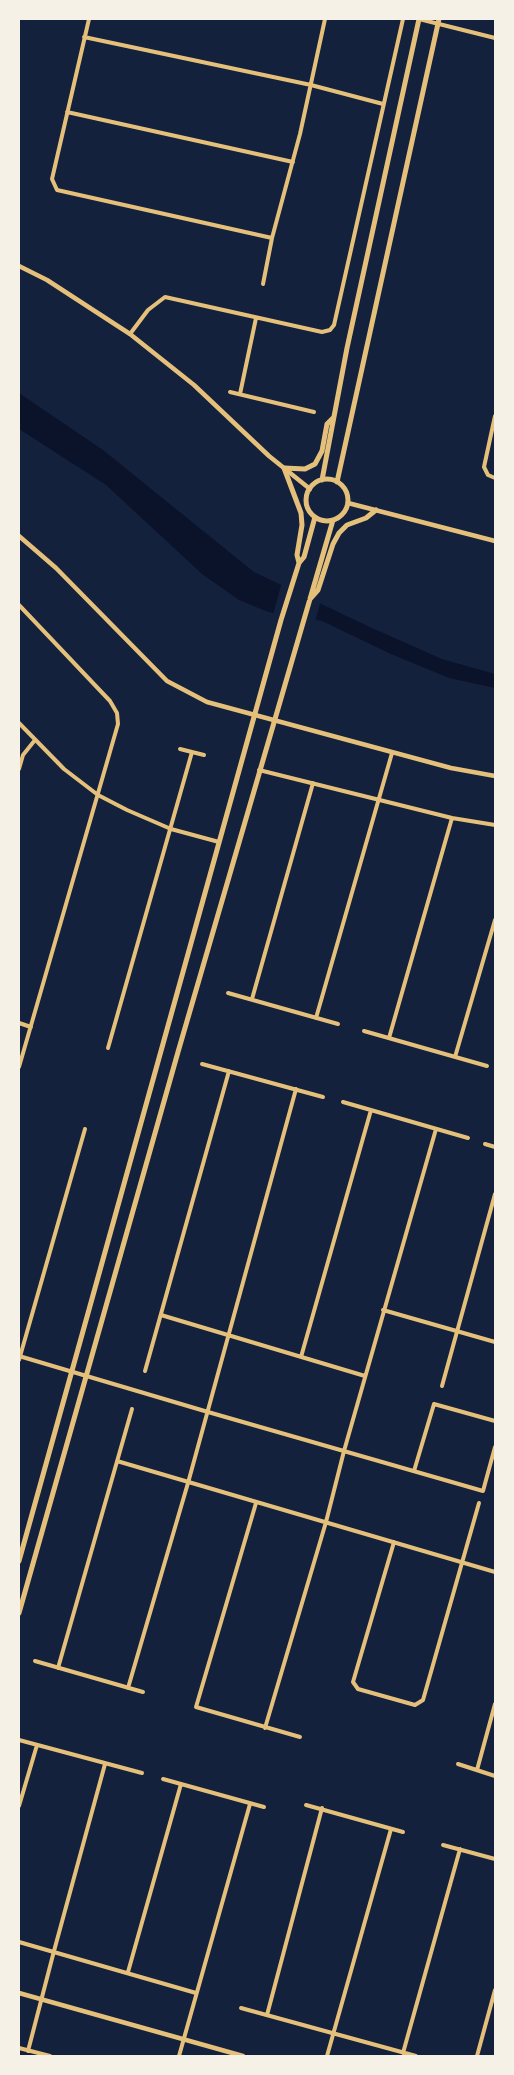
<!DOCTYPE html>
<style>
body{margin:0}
#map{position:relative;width:514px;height:2075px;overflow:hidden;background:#14213d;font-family:Spectral,serif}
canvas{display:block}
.frame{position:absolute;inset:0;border:20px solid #f6f1e7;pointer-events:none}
</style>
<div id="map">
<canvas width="514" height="2075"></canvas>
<div class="frame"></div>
</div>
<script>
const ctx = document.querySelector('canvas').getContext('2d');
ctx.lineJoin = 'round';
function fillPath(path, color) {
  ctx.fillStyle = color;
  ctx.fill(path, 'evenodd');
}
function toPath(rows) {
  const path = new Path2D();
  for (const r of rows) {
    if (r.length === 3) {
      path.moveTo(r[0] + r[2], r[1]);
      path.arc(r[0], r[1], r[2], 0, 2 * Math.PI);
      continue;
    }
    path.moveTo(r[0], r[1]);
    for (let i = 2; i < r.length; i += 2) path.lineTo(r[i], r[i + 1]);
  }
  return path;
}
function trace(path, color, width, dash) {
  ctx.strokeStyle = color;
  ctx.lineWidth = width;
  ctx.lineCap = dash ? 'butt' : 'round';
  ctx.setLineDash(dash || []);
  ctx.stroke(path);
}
fillPath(toPath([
 [19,393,103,450,254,572,372,628,442,659,495,674,495,688,449,678,391,654,322,621,268,612,239,600,202,574,106,485,19,429]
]), '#0b132b');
fillPath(toPath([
 [282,582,321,600,315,622,273,615]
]), '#14213d');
trace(toPath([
 [89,19,52,179,57,190,272,238],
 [419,19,495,38],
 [84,37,311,85,383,104],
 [67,112,293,162],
 [263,284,272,238,300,134,325,19],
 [130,334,148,310,165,297,322,332,330,330,334,325,403,19],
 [230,392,314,412],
 [240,394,256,318],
 [495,416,484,467,488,475,495,478],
 [19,605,110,701,117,713,118,724,19,1067],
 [19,723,64,769,98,795,127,810,171,829,219,842],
 [180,749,204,755],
 [19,769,23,755,35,740],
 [259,770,452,818,495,825],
 [228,993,338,1024],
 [252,999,313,783],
 [316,1018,392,753],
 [19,1023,31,1027],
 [364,1031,487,1066],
 [389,1038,452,818],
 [108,1048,192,752],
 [455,1057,495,920],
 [202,1064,323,1097],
 [343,1102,468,1138],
 [485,1144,495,1147],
 [383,1310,495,1342],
 [161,1315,365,1376],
 [19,1356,208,1412,483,1491,495,1447],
 [301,1357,371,1110],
 [19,1360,85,1129],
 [145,1371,229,1071],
 [442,1386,495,1194],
 [117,1461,495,1572],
 [414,1471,434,1404,495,1421],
 [256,1503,196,1707,300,1737],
 [394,1542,353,1682,358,1689,415,1705,423,1700,479,1503],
 [35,1661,143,1692],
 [58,1668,132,1409],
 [128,1688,188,1483,296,1089],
 [265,1728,326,1522,344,1451,436,1129],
 [19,1740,142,1773],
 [458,1764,495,1776],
 [477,1770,495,1704],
 [163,1779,264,1807],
 [306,1805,403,1832],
 [19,1806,37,1745],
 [443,1845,495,1859],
 [19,1942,196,1993],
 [128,1972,181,1784],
 [241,2008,416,2056],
 [267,2015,322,1808],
 [19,2048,50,2056],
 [28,2051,54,1951,105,1764],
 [403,2053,460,1849],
 [179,2056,250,1804],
 [327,2056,391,1829],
 [477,2056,495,1990]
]), '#e5c07b', 4);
trace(toPath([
 [19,266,47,280,130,334,194,385,269,456,310,489],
 [348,503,495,541],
 [19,536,56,568,167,681,207,702,451,768,495,776],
 [19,1993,243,2056]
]), '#e5c07b', 4.5);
trace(toPath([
 [327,500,21],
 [322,480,347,348,419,19],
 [337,482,439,19],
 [299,563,297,555,302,525,301,513,284,468,305,469,315,464,322,451,327,424,334,417],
 [310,599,318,590,333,544,339,533,347,525,366,518,376,510],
 [19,1561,281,620,299,563,304,557,315,517],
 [19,1613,178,1052,333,520]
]), '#e5c07b', 5);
</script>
